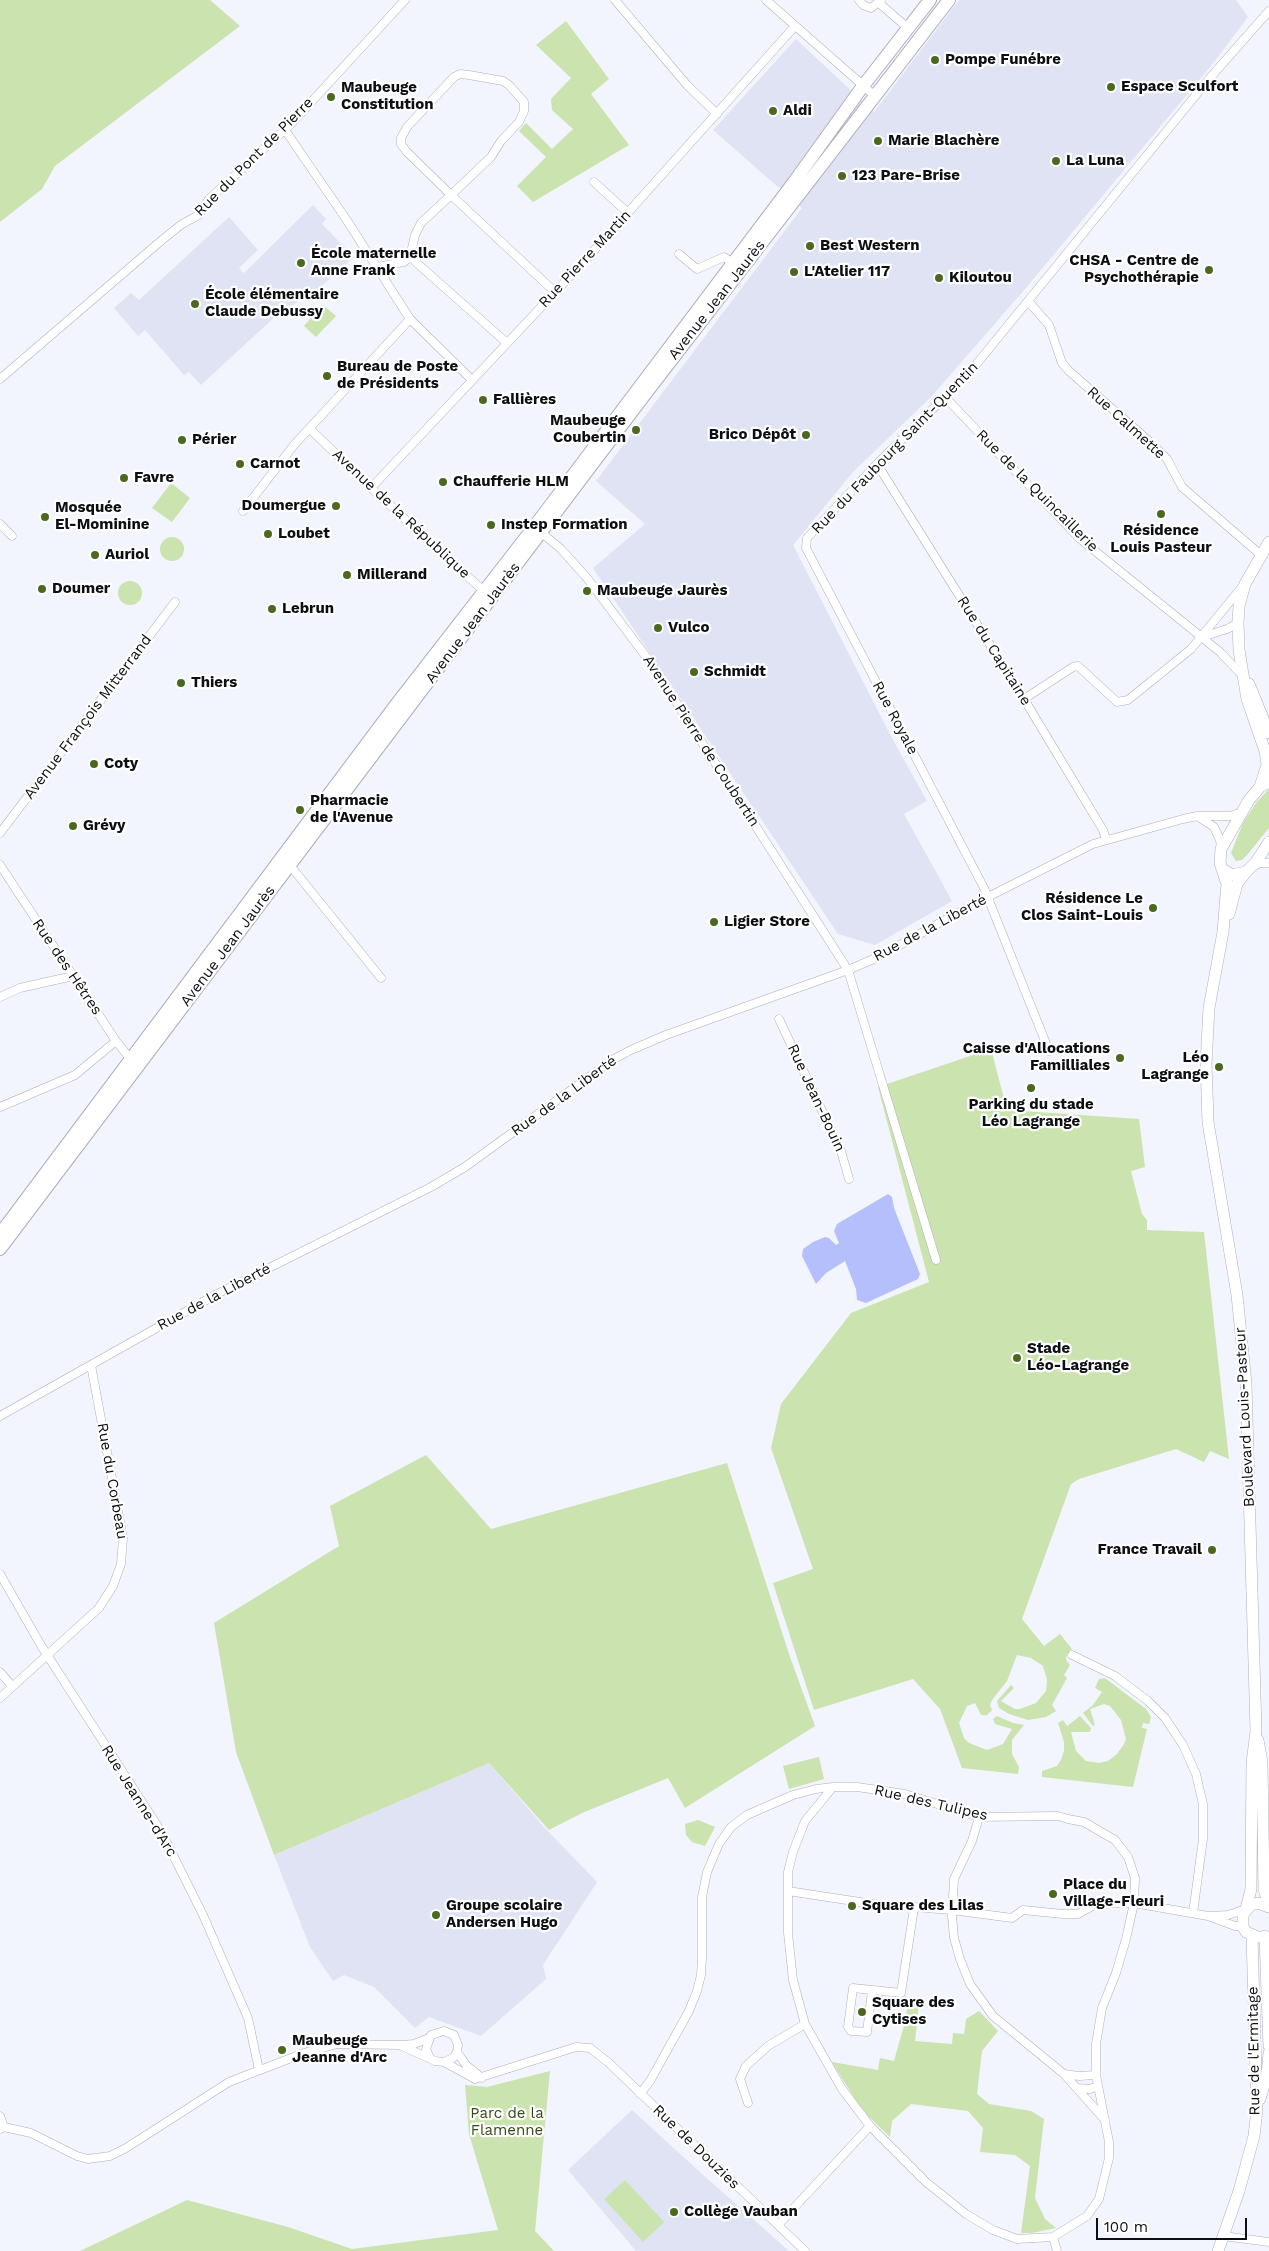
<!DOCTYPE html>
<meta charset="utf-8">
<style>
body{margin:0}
#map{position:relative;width:1269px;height:2251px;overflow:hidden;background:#f2f4fe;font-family:"Work Sans",sans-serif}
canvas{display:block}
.scale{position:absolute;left:1096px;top:2218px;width:151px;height:22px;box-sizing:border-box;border:2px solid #0e0f13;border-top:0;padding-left:6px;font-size:15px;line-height:18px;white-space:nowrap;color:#0e0f13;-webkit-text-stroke:4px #fff;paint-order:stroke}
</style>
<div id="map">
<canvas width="1269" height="2251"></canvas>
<div class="scale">100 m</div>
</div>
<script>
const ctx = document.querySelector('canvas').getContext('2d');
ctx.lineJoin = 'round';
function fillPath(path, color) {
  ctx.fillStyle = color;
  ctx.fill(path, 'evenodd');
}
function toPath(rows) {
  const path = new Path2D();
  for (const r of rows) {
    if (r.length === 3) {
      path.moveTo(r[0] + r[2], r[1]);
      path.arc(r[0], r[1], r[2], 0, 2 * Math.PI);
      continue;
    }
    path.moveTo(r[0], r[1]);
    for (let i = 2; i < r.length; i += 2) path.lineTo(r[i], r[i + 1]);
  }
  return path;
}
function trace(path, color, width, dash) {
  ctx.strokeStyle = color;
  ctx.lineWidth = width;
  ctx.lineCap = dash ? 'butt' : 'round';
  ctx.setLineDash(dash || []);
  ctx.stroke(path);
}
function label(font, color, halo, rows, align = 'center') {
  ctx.font = font + ' "Work Sans",sans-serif';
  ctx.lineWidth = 4.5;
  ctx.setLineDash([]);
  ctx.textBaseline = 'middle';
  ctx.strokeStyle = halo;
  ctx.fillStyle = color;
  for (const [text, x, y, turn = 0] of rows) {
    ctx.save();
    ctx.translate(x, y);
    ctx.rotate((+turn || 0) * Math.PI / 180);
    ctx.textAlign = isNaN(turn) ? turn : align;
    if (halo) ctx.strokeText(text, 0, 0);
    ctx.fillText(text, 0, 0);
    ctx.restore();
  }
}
fillPath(toPath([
 [959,0,1236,0,1248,17,1214,62,1025,289,931,397,853,472,793,545,894,742,927,801,904,814,952,901,875,945,838,934,593,568,645,524,596,481,802,208,713,130,796,39,874,112],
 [313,205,326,219,322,224,354,257,317,290,279,313,201,385,189,372,184,375,145,330,138,336,114,308,131,293,139,300,229,217,258,250,239,268,246,276,244,273],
 [489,1763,544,1827,597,1882,543,1965,546,1979,481,2036,429,2017,415,2028,374,1987,344,1975,333,1981,310,1947,274,1855],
 [632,2110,701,2173,789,2251,636,2251,568,2170]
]), '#e0e3f3');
fillPath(toPath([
 [0,0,210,0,240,26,55,166,42,189,0,222],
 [566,21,609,79,591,94,629,145,533,202,517,186,546,157,519,131,526,123,552,149,573,129,552,110,551,99,571,78,536,45],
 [323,305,336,316,316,337,304,326],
 [171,483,190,498,172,522,152,508],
 [172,549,12],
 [130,593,12],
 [1269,789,1269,828,1247,855,1242,860,1236,861,1231,853,1243,823,1256,803],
 [991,1049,1007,1110,1139,1119,1145,1167,1131,1171,1142,1214,1147,1220,1147,1230,1204,1232,1229,1459,1210,1451,1204,1462,1176,1449,1079,1479,1071,1484,1022,1619,1044,1646,1060,1634,1072,1649,1067,1654,1066,1660,1070,1665,1064,1675,1067,1678,1052,1705,1056,1711,1046,1717,1028,1720,1009,1714,999,1708,997,1701,1011,1685,1014,1688,1001,1701,1015,1709,1020,1709,1036,1703,1046,1691,1047,1680,1043,1666,1031,1658,1017,1655,1007,1681,992,1700,990,1705,992,1710,987,1715,981,1715,975,1703,967,1706,959,1723,964,1738,969,1743,987,1750,1003,1744,1012,1729,995,1724,993,1719,997,1716,1013,1723,1024,1725,1012,1740,1012,1754,1019,1767,1018,1774,962,1768,940,1709,913,1679,814,1710,773,1583,813,1569,771,1448,781,1404,851,1313,929,1282,878,1087],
 [426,1455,491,1529,727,1463,790,1657,815,1726,685,1808,668,1778,582,1813,549,1830,489,1763,274,1855,236,1752,214,1623,339,1546,330,1506],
 [1105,1678,1146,1709,1151,1717,1149,1724,1143,1723,1142,1728,1147,1729,1133,1787,1042,1777,1042,1771,1057,1766,1061,1760,1064,1751,1064,1742,1058,1723,1063,1720,1067,1726,1080,1716,1091,1728,1090,1732,1071,1732,1076,1751,1086,1761,1099,1763,1108,1761,1117,1754,1124,1744,1126,1739,1121,1720,1110,1706,1104,1704,1090,1709,1095,1725,1093,1726,1083,1713,1093,1705,1102,1692,1095,1688,1099,1679],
 [819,1757,824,1779,789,1789,783,1766],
 [698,1820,715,1827,705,1846,692,1842,686,1835,685,1824],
 [908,2002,919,2004,915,2041,952,2044,953,2033,964,2034,966,2019,979,2011,998,2031,982,2051,977,2094,989,2104,1031,2111,1044,2119,1035,2198,1045,2219,1056,2228,1032,2233,1021,2233,1030,2166,1015,2155,980,2152,983,2128,968,2111,911,2104,892,2121,890,2137,869,2117,855,2099,832,2062,878,2070,880,2058,894,2061,905,2022],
 [550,2071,535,2231,554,2251,80,2251,187,2200,288,2227,352,2249,498,2230,469,2134,465,2085,487,2087],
 [625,2180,664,2222,643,2242,604,2199]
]), '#cae3af');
fillPath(toPath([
 [888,1194,892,1197,894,1208,920,1274,918,1279,866,1303,857,1300,856,1289,845,1261,826,1273,816,1284,802,1256,803,1249,813,1242,825,1237,829,1238,836,1245,839,1243,834,1231,837,1224]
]), '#b5bffc');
const minor = toPath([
 [615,0,687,85,717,114],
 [766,0,875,96],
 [859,0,863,5,871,8,881,0],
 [879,3,909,29],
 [285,130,346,219,410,319,472,380],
 [594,182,628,213],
 [679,254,697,269,724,257,733,263],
 [410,257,507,343],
 [377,267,404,262,410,257,415,235,421,223,451,195,406,151,401,144,401,138,407,127,454,77,460,74,469,75,503,81,509,85,524,102,524,111,519,122,501,141,491,157,451,195,555,292],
 [1028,301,1049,325,1062,363,1069,371,1150,442,1167,459,1182,487,1261,555],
 [0,379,162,240,182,224,199,215,209,199,292,123,405,0],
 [946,398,1079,538,1220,652,1243,676],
 [310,429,371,488,487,594],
 [877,464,1024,699,1103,830,1106,839],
 [371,488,590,255,795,26],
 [243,511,294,445,410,319],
 [0,524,12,536],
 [538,530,560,548,587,578,651,663,848,970,936,1260],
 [1202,637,1227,629,1238,623],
 [1024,699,1073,667,1078,666,1117,702,1128,700,1191,649,1242,587],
 [1197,816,1214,827,1220,840,1221,848],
 [0,833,175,602],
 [289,864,381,978],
 [0,865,116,1041,132,1061],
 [1254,866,1260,863,1269,863],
 [0,997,20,988,73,976],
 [779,1019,841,1151,849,1179],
 [1049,1051,984,888,806,548,807,538,877,464,970,372,1209,79,1269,11],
 [0,1107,75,1075,116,1041],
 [0,1416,217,1294,431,1187,465,1167,614,1059,631,1050,666,1035,848,970,876,958,974,904,1093,844,1183,819,1197,816,1230,816,1242,812],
 [0,1574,42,1647,162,1833,203,1915,248,2018,259,2070],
 [1072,1655,1115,1676,1148,1701,1165,1718,1183,1745,1196,1774,1203,1804,1203,1839,1193,1913],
 [0,1672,12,1686],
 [0,1698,99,1608,113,1586,121,1564,123,1538,91,1365],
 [979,1817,972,1841,954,1879,952,1916,954,1938,960,1959,970,1984,993,2016,1064,2074,1105,2120],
 [788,1891,873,1904,952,1910,1012,1918,1023,1910,1063,1914,1078,1914,1096,1904,1134,1903,1208,1916,1235,1926,1243,1927],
 [1210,1916,1228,1915,1246,1909],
 [872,1991,867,2032,851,2031,848,2027,853,1988,901,1993,914,1908],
 [402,2046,435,2061,444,2062,453,2058,457,2052,458,2045,454,2035,444,2031,431,2035,426,2049,430,2058],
 [457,2052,466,2065,482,2078],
 [444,2062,475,2079,576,2047,590,2048,609,2063,805,2251],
 [1064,2074,1079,2076,1096,2075],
 [1078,2088,1090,2089,1098,2086],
 [640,2094,650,2081,689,2011,697,1991,701,1975,702,1958,702,1897,707,1872,719,1844,731,1827,747,1815,793,1795,816,1789,833,1787,857,1787,905,1794,979,1817,1058,1816,1068,1819,1084,1822,1115,1840,1128,1857,1135,1878,1134,1903,1126,1939,1116,1973,1102,2008,1096,2044,1096,2075,1109,2142,1109,2158,1099,2199,1087,2216,1053,2237,1017,2239,993,2230,966,2214,926,2182,870,2126,842,2089,805,2024,793,1980,788,1933,788,1872,793,1852,805,1821,833,1787],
 [748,2103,740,2079,746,2066,768,2046,805,2024],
 [0,2116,4,2127],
 [0,2129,4,2127,31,2133,77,2156,88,2159,110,2156,126,2148,229,2082,304,2053,337,2044,401,2045,414,2044,429,2038],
 [778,2225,870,2126],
 [1223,2236,1269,2242],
 [1053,2237,1057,2251]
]);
const secondary = toPath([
 [1249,684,1269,733],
 [1260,787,1267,765,1265,751,1247,699,1239,650,1238,623,1239,606,1245,584,1269,542],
 [1222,869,1232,875,1246,872,1256,862,1269,842],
 [1229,914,1237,884,1246,872],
 [1258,1740,1262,1762,1264,1889,1269,1905],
 [1246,1909,1251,1889,1252,1763,1256,1731,1246,1384,1237,1295,1208,1122,1206,1064,1209,1008,1223,932,1226,894,1227,884,1220,863,1221,849,1249,800,1260,787,1269,782],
 [1265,1936,1269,2046],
 [1258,1937,1246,1932,1243,1927,1243,1914,1251,1905,1258,1903,1269,1907],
 [1260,2099,1267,2075,1269,2053],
 [1218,2251,1239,2191,1254,2136,1257,2110,1252,1936]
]);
const primary = toPath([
 [0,1234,395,706,534,527,794,182,863,86,930,0],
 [0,1249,643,397,949,0]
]);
trace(minor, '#adafbb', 9);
trace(secondary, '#adafbb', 12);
trace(primary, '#adafbb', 14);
trace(minor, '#fff', 8);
trace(secondary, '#fff', 11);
trace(primary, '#fff', 12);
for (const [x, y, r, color] of [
 [935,60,5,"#4b691e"],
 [1111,87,5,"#4b691e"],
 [331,97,5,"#4b691e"],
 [773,111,5,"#4b691e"],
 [878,141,5,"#4b691e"],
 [1056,161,5,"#4b691e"],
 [842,176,5,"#4b691e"],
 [810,246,5,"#4b691e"],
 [301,263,5,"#4b691e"],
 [1209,270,5,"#4b691e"],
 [794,272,5,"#4b691e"],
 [939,278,5,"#4b691e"],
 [195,304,5,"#4b691e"],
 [327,376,5,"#4b691e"],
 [483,400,5,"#4b691e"],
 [636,430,5,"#4b691e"],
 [806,435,5,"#4b691e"],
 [182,440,5,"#4b691e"],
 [240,464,5,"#4b691e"],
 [124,478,5,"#4b691e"],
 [443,482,5,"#4b691e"],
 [336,506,5,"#4b691e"],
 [1161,514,5,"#4b691e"],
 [45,517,5,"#4b691e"],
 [491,525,5,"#4b691e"],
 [268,534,5,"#4b691e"],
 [95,555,5,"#4b691e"],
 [347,575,5,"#4b691e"],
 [42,589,5,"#4b691e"],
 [587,591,5,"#4b691e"],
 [272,609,5,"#4b691e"],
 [658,628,5,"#4b691e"],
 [694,672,5,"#4b691e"],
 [181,683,5,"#4b691e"],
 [94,764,5,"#4b691e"],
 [300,810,5,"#4b691e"],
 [73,826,5,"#4b691e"],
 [1153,908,5,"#4b691e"],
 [714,922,5,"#4b691e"],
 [1120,1058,5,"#4b691e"],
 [1219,1067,5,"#4b691e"],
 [1031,1088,5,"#4b691e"],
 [1017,1358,5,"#4b691e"],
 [1212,1550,5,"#4b691e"],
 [1053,1894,5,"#4b691e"],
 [852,1906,5,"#4b691e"],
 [436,1915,5,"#4b691e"],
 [862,2012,5,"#4b691e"],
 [282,2050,5,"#4b691e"],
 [674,2212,5,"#4b691e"]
]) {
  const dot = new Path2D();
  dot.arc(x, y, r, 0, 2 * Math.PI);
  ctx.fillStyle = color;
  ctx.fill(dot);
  trace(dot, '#fff', 2);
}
label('bold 15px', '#0e0f13', '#fff', [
 ["Pompe Funébre",945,60],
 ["Espace Sculfort",1121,87],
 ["Maubeuge",341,88],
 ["Constitution",341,105],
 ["Aldi",783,111],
 ["Marie Blachère",888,141],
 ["La Luna",1066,161],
 ["123 Pare-Brise",852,176],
 ["Best Western",820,246],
 ["École maternelle",311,254],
 ["Anne Frank",311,271],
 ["CHSA - Centre de",1199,261,"right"],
 ["Psychothérapie",1199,278,"right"],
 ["L'Atelier 117",804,272],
 ["Kiloutou",949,278],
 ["École élémentaire",205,295],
 ["Claude Debussy",205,312],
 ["Bureau de Poste",337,367],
 ["de Présidents",337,384],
 ["Fallières",493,400],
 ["Maubeuge",626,421,"right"],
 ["Coubertin",626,438,"right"],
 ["Brico Dépôt",796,435,"right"],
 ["Périer",192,440],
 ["Carnot",250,464],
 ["Favre",134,478],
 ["Chaufferie HLM",453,482],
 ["Doumergue",326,506,"right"],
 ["Mosquée",55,508],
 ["El-Mominine",55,525],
 ["Instep Formation",501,525],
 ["Résidence",1161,531,"center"],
 ["Louis Pasteur",1161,548,"center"],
 ["Loubet",278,534],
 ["Auriol",105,555],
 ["Millerand",357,575],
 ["Doumer",52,589],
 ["Maubeuge Jaurès",597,591],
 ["Lebrun",282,609],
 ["Vulco",668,628],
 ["Schmidt",704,672],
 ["Thiers",191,683],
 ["Coty",104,764],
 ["Pharmacie",310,801],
 ["de l'Avenue",310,818],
 ["Grévy",83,826],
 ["Résidence Le",1143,899,"right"],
 ["Clos Saint-Louis",1143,916,"right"],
 ["Ligier Store",724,922],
 ["Caisse d'Allocations",1110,1049,"right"],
 ["Familliales",1110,1066,"right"],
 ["Léo",1209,1058,"right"],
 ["Lagrange",1209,1075,"right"],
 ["Parking du stade",1031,1105,"center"],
 ["Léo Lagrange",1031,1122,"center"],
 ["Stade",1027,1349],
 ["Léo-Lagrange",1027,1366],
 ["France Travail",1202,1550,"right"],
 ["Place du",1063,1885],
 ["Village-Fleuri",1063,1902],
 ["Groupe scolaire",446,1906],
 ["Andersen Hugo",446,1923],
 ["Square des Lilas",862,1906],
 ["Square des",872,2003],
 ["Cytises",872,2020],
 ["Maubeuge",292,2041],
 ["Jeanne d'Arc",292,2058],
 ["Collège Vauban",684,2212]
], 'left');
label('15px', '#0e0f13', '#fff', [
 ["Rue du Pont de Pierre",254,157,-45],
 ["Rue Pierre Martin",585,259,-47],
 ["Avenue Jean Jaurès",717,300,-52],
 ["Rue Calmette",1126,423,42],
 ["Rue du Faubourg Saint-Quentin",895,448,-46],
 ["Rue de la Quincaillerie",1037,491,45],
 ["Avenue de la République",401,514,43],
 ["Avenue Jean Jaurès",473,623,-53],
 ["Rue du Capitaine",994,651,58],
 ["Avenue François Mitterrand",88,717,-53],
 ["Rue Royale",895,718,62],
 ["Avenue Pierre de Coubertin",701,741,57],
 ["Rue de la Liberté",930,928,-28],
 ["Avenue Jean Jaurès",228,946,-53],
 ["Rue des Hêtres",67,967,56],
 ["Rue de la Liberté",564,1096,-36],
 ["Rue Jean-Bouin",816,1098,65],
 ["Rue de la Liberté",214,1297,-28],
 ["Boulevard Louis-Pasteur",1245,1417,-93],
 ["Rue du Corbeau",112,1481,80],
 ["Rue Jeanne-d'Arc",139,1801,58],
 ["Rue des Tulipes",931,1803,13],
 ["Rue de l'Ermitage",1254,2051,-91],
 ["Rue de Douzies",696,2147,44]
]);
label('15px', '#334a14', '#fff', [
 ["Parc de la",507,2114],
 ["Flamenne",507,2131]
]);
</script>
